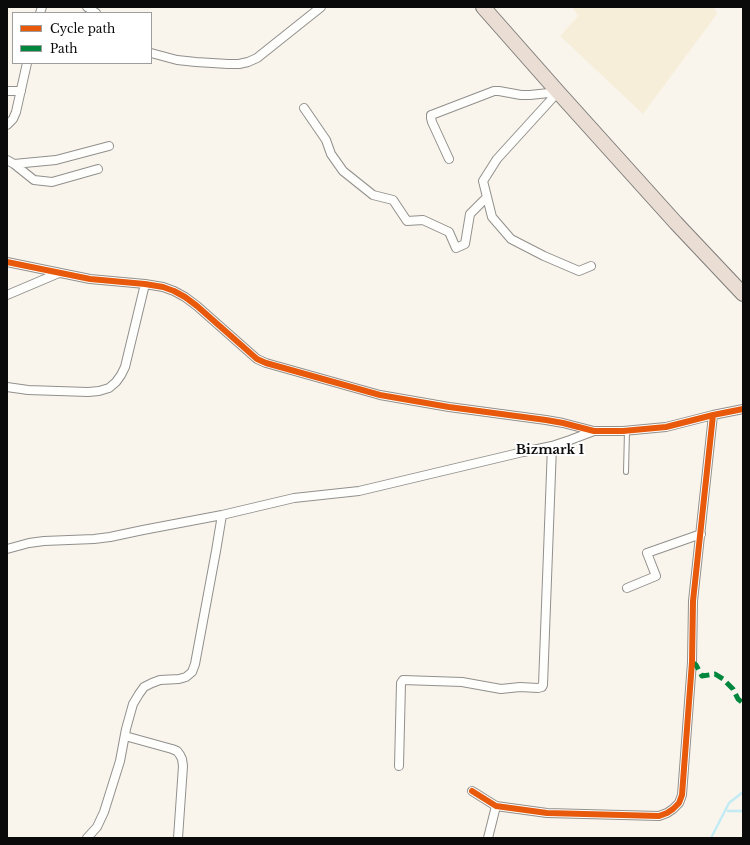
<!DOCTYPE html>
<style>
body{margin:0}
#map{position:relative;width:750px;height:845px;overflow:hidden;background:#f9f5ed;font-family:"Libre Baskerville",serif}
canvas{display:block}
.frame{position:absolute;inset:0;border:8px solid #0a0a0a;pointer-events:none}
.legend{position:absolute;left:12px;top:12px;width:140px;height:52px;box-sizing:border-box;background:#fff;border:1px solid #9d9d9d;margin:0;padding:5px 7px;list-style:none;font-size:12px;color:#0a0a0a}
.legend li{display:flex;align-items:center;gap:8px;height:20px}
.legend b{width:20px;border:1px solid #9d9d9d}
</style>
<div id="map">
<canvas width="750" height="845"></canvas>
<div class="frame"></div>
<ul class="legend">
<li><b style="height:5px;background:#e8590c"></b>Cycle path</li>
<li><b style="height:5px;background:#00873e"></b>Path</li>
</ul>
</div>
<script>
const ctx = document.querySelector('canvas').getContext('2d');
ctx.lineJoin = 'round';
function fillPath(path, color) {
  ctx.fillStyle = color;
  ctx.fill(path, 'evenodd');
}
function toPath(rows) {
  const path = new Path2D();
  for (const r of rows) {
    path.moveTo(r[0], r[1]);
    for (let i = 2; i < r.length; i += 2) path.lineTo(r[i], r[i + 1]);
  }
  return path;
}
function trace(path, color, width, dash) {
  ctx.strokeStyle = color;
  ctx.lineWidth = width;
  ctx.lineCap = dash ? 'butt' : 'round';
  ctx.setLineDash(dash || []);
  ctx.stroke(path);
}
function label(font, color, halo, rows, align = 'center') {
  ctx.font = font + ' "Libre Baskerville",serif';
  ctx.lineWidth = 4;
  ctx.setLineDash([]);
  ctx.textBaseline = 'middle';
  ctx.strokeStyle = halo;
  ctx.fillStyle = color;
  for (const [text, x, y, turn = 0] of rows) {
    ctx.save();
    ctx.translate(x, y);
    ctx.rotate((+turn || 0) * Math.PI / 180);
    ctx.textAlign = isNaN(turn) ? turn : align;
    if (halo) ctx.strokeText(text, 0, 0);
    ctx.fillText(text, 0, 0);
    ctx.restore();
  }
}
fillPath(toPath([
 [572,7,714,7,717,14,643,114,560,36,578,16]
]), '#f6eed9');
trace(toPath([
 [728,811,743,811],
 [711,838,729,803,743,792]
]), '#c2ebf4', 2.5);
const service = toPath([
 [626,472,627,431]
]);
const minor = toPath([
 [87,7,96,13],
 [40,13,42,7],
 [151,53,177,60,196,62,228,64,239,64,248,62,257,58,321,7],
 [7,91,21,91],
 [558,92,497,159,483,181,492,217,511,239,544,256,579,271,591,266],
 [304,108,326,140,331,154,343,171,373,195,393,200,407,221,423,220,449,232,456,248,465,244,470,214,487,197],
 [7,125,13,119,16,112,27,63],
 [449,159,432,122,431,118,431,115,434,114,494,91,499,91,521,95,530,95,558,92],
 [7,160,14,164,56,160,109,146],
 [14,164,34,180,52,182,98,169],
 [7,262,90,279,145,284,163,287,174,291,185,297,197,306,257,359,266,363,380,395,449,407,546,420,563,423,594,431,623,431,666,427,713,415,743,409],
 [7,295,59,273],
 [7,387,28,390,88,392,99,391,109,388,116,382,121,375,125,367,145,284],
 [7,549,29,543,44,541,94,539,110,537,143,530,222,515,294,498,359,491,523,452,552,446,570,440,594,431],
 [627,588,656,576,647,553,701,534],
 [125,736,172,749,177,751,180,755,182,759,183,766,178,838],
 [399,766,401,683,403,680,462,682,501,689,520,687,538,688,542,687,543,685,552,446],
 [472,791,496,806,547,813,659,816,667,813,673,809,679,803,682,795,692,662,693,601,713,415],
 [87,838,97,827,104,812,120,761,126,729,133,704,139,694,144,687,152,683,160,680,179,679,186,677,192,672,195,664,216,551,222,515],
 [488,838,496,806]
]);
const trunk = toPath([
 [483,7,558,92,676,223,743,294]
]);
trace(service, '#92908c', 6);
trace(minor, '#92908c', 10);
trace(trunk, '#7f7d7a', 16);
trace(service, '#fefefc', 4);
trace(minor, '#fefefc', 8);
trace(trunk, '#eaded4', 14);
trace(toPath([
 [692,662,696,665,702,676,715,674,723,679,733,689,738,699,743,703]
]), '#00873e', 5, [10, 5]);
trace(toPath([
 [7,262,90,279,145,284,163,287,174,291,185,297,197,306,257,359,266,363,380,395,449,407,546,420,563,423,594,431,623,431,666,427,713,415,743,409],
 [472,791,496,806,547,813,659,816,667,813,673,809,679,803,682,795,692,662,693,601,713,415]
]), '#e8590c', 6);
label('bold 13px', '#0a0a0a', '#fff', [
 ["Bizmark 1",550,450]
]);
</script>
